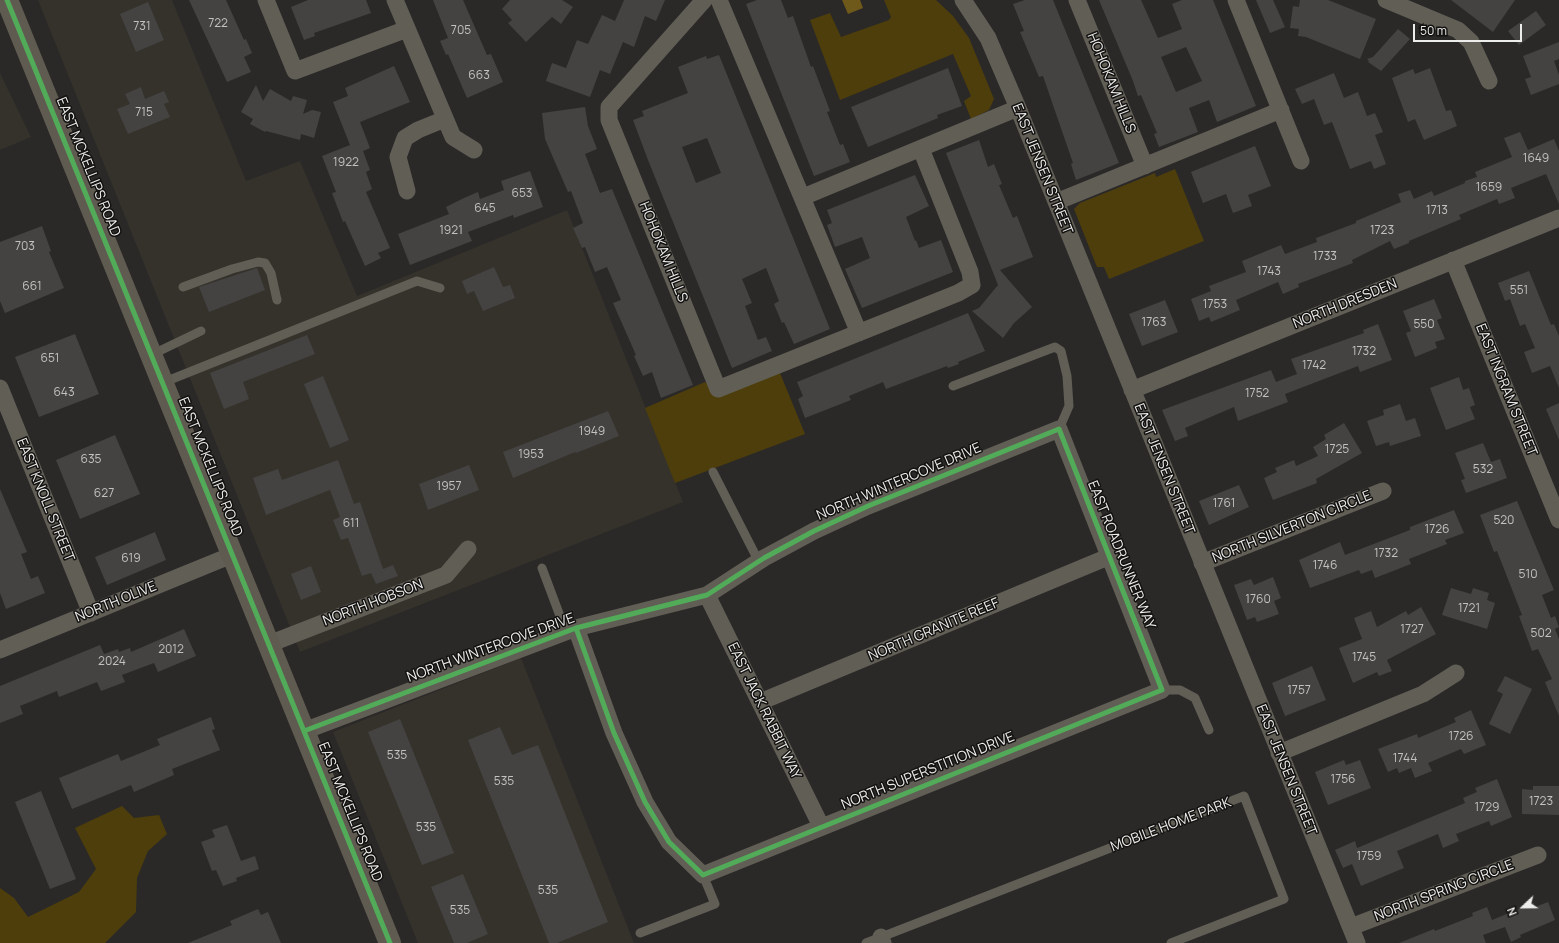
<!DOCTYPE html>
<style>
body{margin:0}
#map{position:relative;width:1559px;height:943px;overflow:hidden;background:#2a2928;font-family:Manrope,sans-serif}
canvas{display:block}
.north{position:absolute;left:1503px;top:887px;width:40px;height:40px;-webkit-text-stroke:3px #131211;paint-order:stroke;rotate:248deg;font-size:11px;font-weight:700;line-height:16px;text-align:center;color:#ededeb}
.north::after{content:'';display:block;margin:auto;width:14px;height:18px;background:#ededeb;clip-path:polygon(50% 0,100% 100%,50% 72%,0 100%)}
.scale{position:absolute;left:1413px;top:24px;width:109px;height:18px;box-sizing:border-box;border:2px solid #ededeb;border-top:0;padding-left:5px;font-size:12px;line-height:14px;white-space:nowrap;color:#ededeb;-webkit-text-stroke:3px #131211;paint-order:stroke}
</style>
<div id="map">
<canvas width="1559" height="943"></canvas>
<div class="north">N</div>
<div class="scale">50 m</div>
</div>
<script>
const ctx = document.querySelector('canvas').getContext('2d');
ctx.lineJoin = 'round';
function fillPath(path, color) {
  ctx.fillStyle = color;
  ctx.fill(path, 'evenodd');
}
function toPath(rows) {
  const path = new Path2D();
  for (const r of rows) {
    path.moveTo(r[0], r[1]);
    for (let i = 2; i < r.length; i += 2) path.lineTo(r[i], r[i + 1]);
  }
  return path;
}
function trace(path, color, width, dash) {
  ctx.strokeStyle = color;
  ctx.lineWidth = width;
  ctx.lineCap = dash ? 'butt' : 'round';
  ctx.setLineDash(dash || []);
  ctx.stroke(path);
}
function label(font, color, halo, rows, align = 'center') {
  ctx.font = font + ' Manrope,sans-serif';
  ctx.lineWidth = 3;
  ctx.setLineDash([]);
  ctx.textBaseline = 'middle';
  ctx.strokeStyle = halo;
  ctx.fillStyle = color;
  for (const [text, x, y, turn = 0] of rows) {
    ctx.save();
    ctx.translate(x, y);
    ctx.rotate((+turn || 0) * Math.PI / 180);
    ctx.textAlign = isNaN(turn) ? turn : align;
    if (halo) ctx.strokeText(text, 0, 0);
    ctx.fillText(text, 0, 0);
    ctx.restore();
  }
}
fillPath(toPath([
 [38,0,172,0,246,181,300,161,357,296,567,210,683,502,300,652],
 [0,73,31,137,0,150],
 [521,658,634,943,418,943,333,732]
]), '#35322b');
fillPath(toPath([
 [884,0,936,0,953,16,969,38,994,99,989,110,971,119,964,101,971,96,953,54,840,100,810,20,830,13,841,37,889,20,891,17],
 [1175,169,1204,241,1109,279,1104,267,1097,267,1074,209,1080,203,1155,173,1156,177],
 [780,373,805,434,675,483,645,408,705,382,714,389],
 [122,806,134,818,159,815,167,834,148,851,137,878,136,912,105,943,0,943,0,888,14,898,28,917,79,892,96,869,75,828]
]), '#4e3e0b');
fillPath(toPath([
 [842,0,860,0,863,8,848,14]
]), '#6f591a');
fillPath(toPath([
 [189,0,226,0,244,40,246,39,252,53,244,57,251,72,227,82],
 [308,0,366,0,371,13,314,33,315,36,304,40,291,7],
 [433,0,463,0,487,55,491,54,503,82,467,98,448,54,446,55,440,41,448,38],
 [510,0,562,0,573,7,561,24,552,17,526,42,508,23,512,20,502,9],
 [624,0,665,0,656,21,645,16,634,47,623,42,610,74,600,70,590,97,546,81,552,63,566,68,577,40,588,44,602,15,615,21],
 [757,0,781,0,788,18,793,16,811,67,813,66,830,111,827,112,840,145,843,144,850,162,814,176,746,4],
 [1025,0,1053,0,1119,163,1076,180,1071,164,1073,163,1043,76,1039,77,1020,32,1024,31,1013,4],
 [1099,0,1141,0,1158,38,1182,29,1172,4,1182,0,1213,0,1256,106,1217,122,1209,100,1189,108,1198,132,1159,147,1154,134,1157,133,1141,95,1138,96,1133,81],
 [1186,47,1202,81,1176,92,1161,57],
 [1256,0,1273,0,1285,27,1270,33],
 [1300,0,1328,0,1376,19,1360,59,1306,37,1298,36,1299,29,1290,28,1293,6,1299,7],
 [1451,0,1515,0,1493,32],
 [148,2,164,40,136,52,120,14],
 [1536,11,1546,25,1519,45,1508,31],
 [1398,29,1410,39,1381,71,1368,62,1369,61,1367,59,1373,57],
 [1559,42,1559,59,1554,61,1559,75,1559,84,1531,95,1525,79,1531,77,1523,56],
 [719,55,830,329,794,344,784,322,782,323,774,304,779,301,766,268,742,279,752,303,745,306,758,340,766,337,772,351,732,368,648,160,633,120,644,116,642,111,688,93,678,67,706,56,707,59],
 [707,138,721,173,696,183,682,147],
 [394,66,410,102,360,122,370,148,363,151,370,170,366,172,372,189,366,192,390,248,378,253,381,258,365,266,345,221,343,222,332,193,336,192,322,156,350,145,333,102,348,96,345,88],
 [948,68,962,106,937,115,938,118,868,147,851,107],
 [1430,68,1446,111,1451,110,1457,126,1424,140,1415,119,1408,122,1392,78,1413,69,1415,74],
 [1334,73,1344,98,1358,92,1367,116,1375,113,1383,132,1375,135,1386,164,1374,169,1371,161,1350,169,1332,122,1324,125,1314,99,1302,104,1295,89],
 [256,85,263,101,270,89,291,101,293,96,307,100,303,114,312,110,321,112,314,138,301,134,300,140,266,131,265,132,250,124,253,119,241,112],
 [141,87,145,99,164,91,169,102,164,104,170,117,128,134,117,109,130,104,125,94],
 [585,107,588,126,597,149,585,154,600,193,612,189,693,385,661,398,652,372,643,376,634,356,636,355,613,303,621,300,607,267,595,272,585,247,582,248,573,228,583,223,571,191,568,192,545,139,542,113],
 [1520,132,1528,150,1554,139,1559,151,1559,204,1546,174,1511,188,1515,198,1499,204,1497,199,1459,215,1461,219,1409,241,1409,243,1394,249,1390,241,1352,260,1353,263,1298,284,1299,287,1283,294,1278,282,1236,300,1240,310,1211,322,1209,317,1199,321,1191,299,1211,291,1209,286,1246,272,1242,261,1281,245,1285,254,1317,242,1316,238,1356,223,1356,221,1401,202,1398,194,1410,190,1414,199,1432,191,1434,196,1465,183,1465,181,1477,177,1475,172,1512,157,1504,138],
 [979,140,988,167,994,164,1002,184,999,185,1013,218,1017,216,1033,257,1000,270,1032,307,1014,323,1003,338,972,311,979,308,998,285,946,153],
 [1255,146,1271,186,1248,195,1252,206,1233,213,1226,194,1203,203,1191,172],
 [530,171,543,207,514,218,513,215,468,232,472,241,410,265,398,234,449,214,446,207,464,198,478,192,480,199,504,190,501,181],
 [915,175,929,206,906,217,915,241,916,240,919,248,941,240,953,272,862,308,845,269,870,258,862,237,835,247,827,225,832,223,827,210],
 [42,226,51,251,49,252,64,288,5,313,0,301,0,242],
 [494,267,503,287,510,285,515,298,483,311,474,291,467,294,462,281],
 [257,268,265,290,209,312,199,287],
 [1529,271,1551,325,1554,324,1559,336,1559,388,1550,366,1532,373,1524,352,1535,348,1525,324,1520,326,1510,299,1505,301,1498,283],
 [1434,299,1442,318,1437,320,1445,339,1435,342,1437,348,1415,357,1406,333,1411,331,1403,311],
 [1165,300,1178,332,1142,346,1129,314],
 [968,313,985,351,958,362,959,364,948,368,947,366,886,389,883,382,849,396,851,400,805,418,798,399,803,396,797,382],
 [1378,324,1392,360,1360,372,1358,366,1285,394,1288,402,1238,421,1234,407,1185,428,1188,436,1175,441,1162,410,1271,370,1276,382,1297,374,1291,359,1364,333,1363,330],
 [75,334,99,394,39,417,15,357],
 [307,335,315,354,243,382,249,399,224,409,210,373],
 [323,376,349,440,330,448,304,384],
 [1459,377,1463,390,1469,388,1475,405,1470,407,1475,419,1446,430,1430,388],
 [1559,403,1559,440,1546,409],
 [1400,404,1406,421,1415,418,1421,436,1390,446,1389,442,1376,446,1367,421,1384,415,1383,410],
 [608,411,619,436,576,453,575,452,513,478,503,452],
 [1344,423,1362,453,1316,479,1317,483,1273,500,1264,478,1277,472,1275,468,1294,460,1296,466,1318,456,1313,447,1326,439,1324,435],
 [115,435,140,494,80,519,56,460],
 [1483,443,1491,462,1500,459,1507,478,1466,493,1461,480,1465,479,1455,453],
 [338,460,354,504,360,502,383,569,393,565,398,576,376,584,371,573,362,576,348,538,341,540,333,520,340,517,330,490,266,515,253,478,278,469,282,480],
 [469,465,479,490,428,510,419,484],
 [1239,485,1249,507,1209,525,1199,501],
 [0,489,27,552,21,554,31,579,38,576,45,593,6,609,0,593],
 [1517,501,1554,590,1542,595,1551,618,1555,616,1559,627,1555,629,1559,639,1559,716,1545,682,1552,679,1538,649,1532,651,1519,616,1522,615,1497,551,1494,552,1480,515],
 [1454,510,1464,533,1445,540,1447,544,1409,559,1411,564,1375,578,1372,570,1361,574,1359,570,1310,588,1299,560,1340,542,1345,555,1410,530,1410,527],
 [155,532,166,560,107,585,95,557],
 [311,566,321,592,301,600,291,574],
 [1273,577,1281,598,1274,601,1279,614,1257,622,1255,617,1247,620,1234,585,1251,579,1254,585],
 [1451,588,1471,594,1473,588,1489,593,1487,600,1495,603,1487,629,1442,615],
 [1421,607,1436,634,1387,660,1392,671,1379,676,1377,672,1353,683,1339,648,1362,639,1354,618,1371,611,1377,627,1406,611,1408,615],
 [184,629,196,656,158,672,154,663,122,675,125,682,101,691,97,682,59,697,57,691,20,706,23,714,0,723,0,686,100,645,104,654,118,649,119,652,130,648,131,652],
 [1312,666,1326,700,1285,716,1272,683],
 [1505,676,1532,689,1510,734,1489,724,1503,694,1497,691],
 [1471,710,1486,745,1464,754,1461,749,1428,763,1432,771,1415,778,1411,768,1399,773,1397,768,1388,772,1378,749,1417,734,1418,738,1456,722,1454,718],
 [211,717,215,729,212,730,220,750,172,769,174,775,134,792,131,785,72,809,59,778,118,754,121,761,160,745,157,739],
 [400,719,454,853,422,865,368,732],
 [500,727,512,755,538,745,608,922,557,943,549,943,468,740],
 [1344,760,1346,765,1360,760,1371,788,1328,805,1315,772],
 [1497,779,1512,817,1491,826,1489,821,1456,834,1459,841,1443,848,1438,834,1397,851,1404,868,1361,886,1352,864,1343,868,1335,850,1355,841,1357,848,1465,803,1463,798,1477,792,1475,788],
 [1533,786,1559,786,1559,815,1522,814,1522,789,1533,790],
 [41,791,76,879,50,889,15,802],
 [227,825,241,861,255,856,259,869,236,878,237,881,223,886,216,870,212,871,201,842,215,837,212,830],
 [463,874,488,934,467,943,454,943,431,887],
 [1548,902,1555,920,1520,935,1521,937,1511,942,1505,927,1483,935,1486,943,1399,943,1434,929,1435,931,1473,916,1472,913,1487,907,1492,920,1534,903,1535,907],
 [258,909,261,915,268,912,281,943,188,943,232,925,230,921]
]), '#444342');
trace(toPath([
 [183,287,232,269,258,262,265,263,271,273,277,300],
 [151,355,201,331],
 [162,383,417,281,440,288],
 [953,386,1055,347,1061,351,1067,376,1069,406,1059,429],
 [713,472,759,562],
 [542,568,566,632],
 [1162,690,1180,690,1195,698,1209,730],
 [640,933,715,904,703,875],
 [866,943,1244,796,1284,899,1171,943]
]), '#615e56', 9);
trace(toPath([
 [266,0,295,71,407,29],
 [395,0,453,137,474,150],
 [704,0,609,107,609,120,718,389,958,293,972,285,970,272,921,149],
 [719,0,859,333],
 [963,0,988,38,1018,108,1357,943],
 [1077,0,1145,166],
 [1236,0,1301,161],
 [1386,0,1458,30,1471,42,1489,81],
 [407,191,398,157,405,138,418,130,445,119],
 [803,197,1018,108],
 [1056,202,1281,110],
 [1453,260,1559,520],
 [0,388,91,613],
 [1132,390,1559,218],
 [1202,563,1383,491],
 [707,595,821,826],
 [269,644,446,575,468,549],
 [0,650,232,555],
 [760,702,1108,557],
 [304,731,576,628,707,595,764,558,814,531,868,506,1059,429,1162,690,703,875,669,842,645,802,614,733,576,628],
 [1279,753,1423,694,1456,673],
 [1351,927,1538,855],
 [881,937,883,943]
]), '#615e56', 17);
trace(toPath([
 [7,0,390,943]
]), '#605b51', 22);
trace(toPath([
 [7,0,390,943],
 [304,731,576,628,707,595,764,558,814,531,868,506,1059,429,1162,690,703,875,669,842,645,802,614,733,576,628]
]), '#51ab58', 5);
label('12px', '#c3c2c1', null, [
 ["722",218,24],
 ["731",142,27],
 ["705",461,31],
 ["663",479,76],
 ["715",144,113],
 ["1649",1536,159],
 ["1922",346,163],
 ["1659",1489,188],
 ["653",522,194],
 ["645",485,209],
 ["1713",1437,211],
 ["1921",451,231],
 ["1723",1382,231],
 ["703",25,247],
 ["1733",1325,257],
 ["1743",1269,272],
 ["661",32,287],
 ["551",1519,291],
 ["1753",1215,305],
 ["1763",1154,323],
 ["550",1424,325],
 ["1732",1364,352],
 ["651",50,359],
 ["1742",1314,366],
 ["643",64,393],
 ["1752",1257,394],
 ["1949",592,432],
 ["1725",1337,450],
 ["1953",531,455],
 ["635",91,460],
 ["532",1483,470],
 ["1957",449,487],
 ["627",104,494],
 ["1761",1224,504],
 ["520",1504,521],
 ["611",351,524],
 ["1726",1437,530],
 ["1732",1386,554],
 ["619",131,559],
 ["1746",1325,566],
 ["510",1528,575],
 ["1760",1258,600],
 ["1721",1469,609],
 ["1727",1412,630],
 ["502",1541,634],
 ["2012",171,650],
 ["1745",1364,658],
 ["2024",112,662],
 ["1757",1299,691],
 ["1726",1461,737],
 ["535",397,756],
 ["1744",1405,759],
 ["1756",1343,780],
 ["535",504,782],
 ["1723",1541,802],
 ["1729",1487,808],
 ["535",426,828],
 ["1759",1369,857],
 ["535",548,891],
 ["535",460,911]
]);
label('14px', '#ededeb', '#131211', [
 ["HOHOKAM HILLS",1111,83,68],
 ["EAST MCKELLIPS ROAD",88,167,68],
 ["EAST JENSEN STREET",1042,169,68],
 ["HOHOKAM HILLS",663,252,68],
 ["NORTH DRESDEN",1345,304,-22],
 ["EAST INGRAM STREET",1506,390,68],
 ["EAST MCKELLIPS ROAD",210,467,68],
 ["EAST JENSEN STREET",1164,469,68],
 ["NORTH WINTERCOVE DRIVE",899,482,-23],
 ["EAST KNOLL STREET",45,500,68],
 ["NORTH SILVERTON CIRCLE",1292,527,-22],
 ["EAST ROADRUNNER WAY",1121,555,68],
 ["NORTH OLIVE",116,602,-22],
 ["NORTH HOBSON",373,603,-21],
 ["NORTH GRANITE REEF",934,630,-23],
 ["NORTH WINTERCOVE DRIVE",491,648,-20],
 ["EAST JACK RABBIT WAY",764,711,64],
 ["EAST JENSEN STREET",1286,770,68],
 ["NORTH SUPERSTITION DRIVE",928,771,-22],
 ["EAST MCKELLIPS ROAD",350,812,68],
 ["MOBILE HOME PARK",1171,825,-21],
 ["NORTH SPRING CIRCLE",1444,891,-21]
]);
</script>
